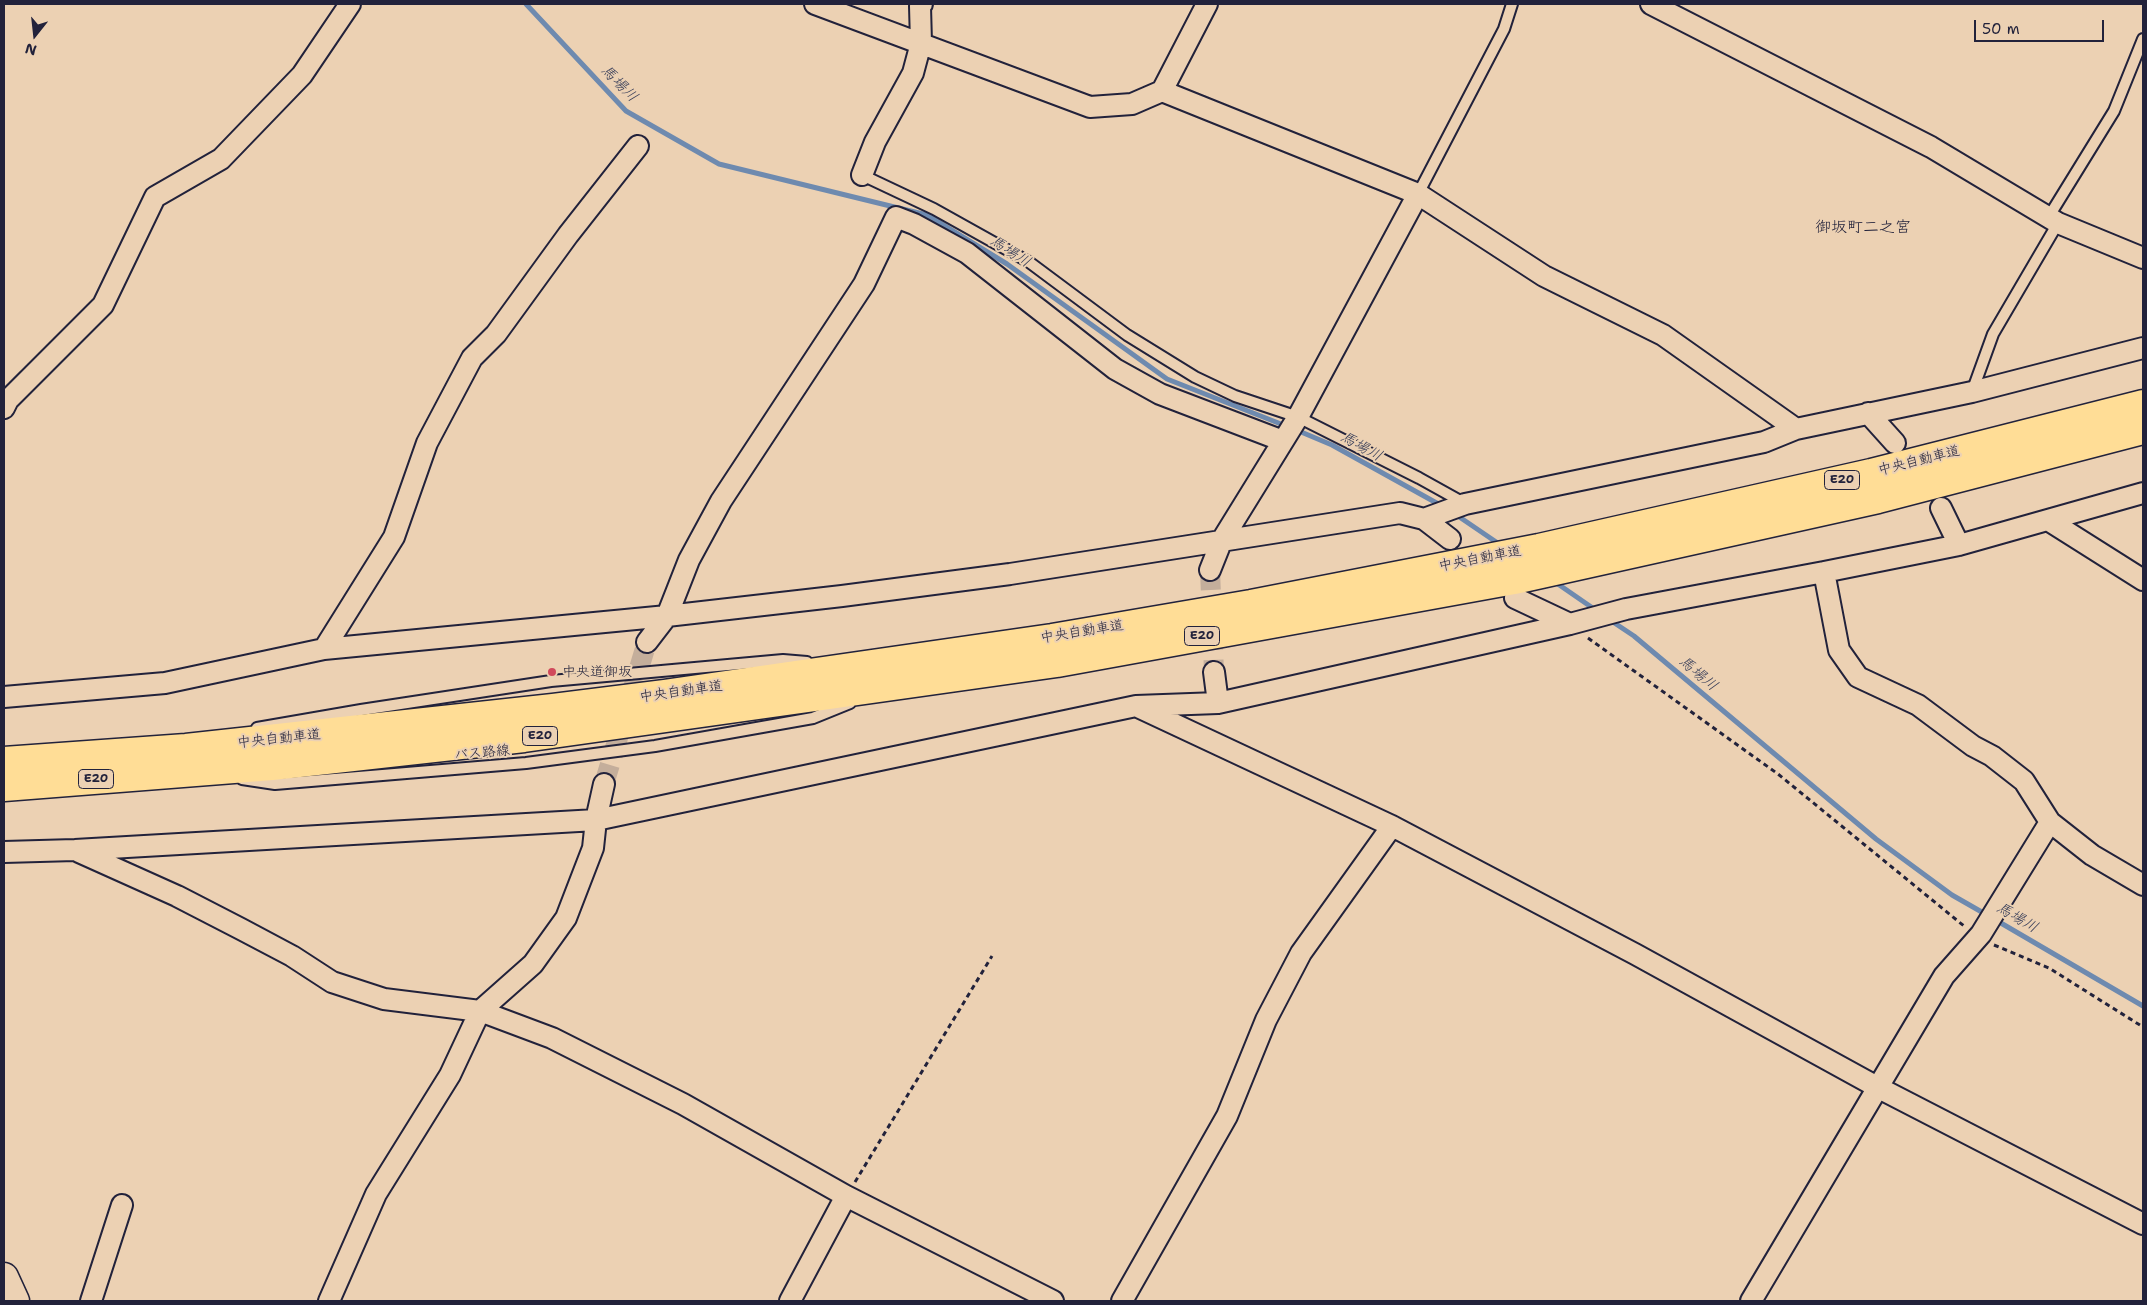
<!DOCTYPE html>
<meta charset="utf-8">
<style>
body{margin:0}
#map{position:relative;width:2147px;height:1305px;overflow:hidden;background:#ecd1b3;font-family:"Shantell Sans",sans-serif}
canvas{display:block}
.frame{position:absolute;inset:0;border:5px solid #22223b;pointer-events:none}
.north{position:absolute;left:10px;top:10px;width:50px;height:50px;-webkit-text-stroke:4px #ecd1b3;paint-order:stroke;rotate:196deg;font-size:14px;font-weight:700;line-height:20px;text-align:center;color:#22223b}
.north::after{content:'';display:block;margin:auto;width:18px;height:22px;background:#22223b;clip-path:polygon(50% 0,100% 100%,50% 72%,0 100%)}
.scale{position:absolute;left:1974px;top:20px;width:130px;height:22px;box-sizing:border-box;border:2px solid #22223b;border-top:0;padding-left:6px;font-size:15px;line-height:18px;white-space:nowrap;color:#22223b;-webkit-text-stroke:4px #ecd1b3;paint-order:stroke}
</style>
<div id="map">
<canvas width="2147" height="1305"></canvas>
<div class="frame"></div>
<div class="north">N</div>
<div class="scale">50 m</div>
</div>
<script>
const ctx = document.querySelector('canvas').getContext('2d');
ctx.lineJoin = 'round';
function toPath(rows) {
  const path = new Path2D();
  for (const r of rows) {
    path.moveTo(r[0], r[1]);
    for (let i = 2; i < r.length; i += 2) path.lineTo(r[i], r[i + 1]);
  }
  return path;
}
function trace(path, color, width, dash) {
  ctx.strokeStyle = color;
  ctx.lineWidth = width;
  ctx.lineCap = dash ? 'butt' : 'round';
  ctx.setLineDash(dash || []);
  ctx.stroke(path);
}
function label(font, color, halo, rows, align = 'center') {
  ctx.font = font + ' "Shantell Sans","Klee One",sans-serif';
  ctx.lineWidth = 4;
  ctx.setLineDash([]);
  ctx.textBaseline = 'middle';
  ctx.strokeStyle = halo;
  ctx.fillStyle = color;
  for (const [text, x, y, turn = 0] of rows) {
    ctx.save();
    ctx.translate(x, y);
    ctx.rotate((+turn || 0) * Math.PI / 180);
    ctx.textAlign = isNaN(turn) ? turn : align;
    if (halo) ctx.strokeText(text, 0, 0);
    ctx.fillText(text, 0, 0);
    ctx.restore();
  }
}
trace(toPath([
 [526,4,626,111,719,164,927,215,1007,264,1167,379,1286,426],
 [1294,429,1332,445,1442,506],
 [1455,514,1502,546],
 [1555,582,1597,611],
 [1610,620,1634,636,1876,839,1952,895,1987,915],
 [1994,919,2143,1006]
]), '#6e8aaf', 5);
trace(toPath([
 [1210,570,1214,672],
 [604,784,647,642]
]), '#c4ae9b', 20, [20, 10]);
const lane = toPath([
 [862,175,934,209,1029,262,1127,335,1195,377,1235,396,1298,417,1419,478,1464,503],
 [1418,194,1504,29,1512,4],
 [2048,218,2114,111,2143,39],
 [1972,392,1993,334,2058,223],
 [257,728,361,710,551,681,783,660,807,662],
 [242,779,275,784,526,763,655,746,813,718,850,703]
]);
const street = toPath([
 [815,4,1090,107,1132,104,1162,91,1207,4],
 [1651,4,1931,147,2058,223,2143,258],
 [1162,91,1418,194,1544,276,1663,335,1796,429],
 [862,175,875,142,913,73,921,43,920,6,922,4],
 [4,408,8,400,103,305,155,197,221,159,302,75,350,4],
 [1868,413,1895,443],
 [1941,508,1959,545],
 [1424,519,1450,539],
 [2048,520,2143,580],
 [1210,570,1222,540,1298,417,1418,194],
 [1824,572,1839,650,1858,677,1918,705,1973,746,1992,756,2024,781,2050,822,2092,855,2143,885],
 [1515,598,1570,624],
 [647,642,667,616,689,560,721,501,864,284,896,217,914,224,967,253,1115,369,1160,394,1283,441],
 [324,649,394,537,427,443,472,358,496,334,568,235,638,146],
 [1214,672,1218,703],
 [4,697,165,683,324,649,667,616,842,596,1010,574,1400,513,1424,519,1465,504,1764,442,1796,429,1972,392,2143,348],
 [1140,708,1392,826,1635,954,1879,1088,2143,1224],
 [4,852,75,850,596,820,1136,706,1218,703,1570,624,1626,609,1824,572,1959,545,2143,493],
 [79,852,177,896,241,929,292,956,332,982,384,999,480,1011,552,1038,683,1104,846,1196,1053,1301],
 [91,1301,122,1205],
 [329,1301,376,1194,450,1075,480,1011,533,964,566,918,593,848,596,820,604,784],
 [790,1301,846,1196],
 [1122,1301,1227,1116,1266,1020,1301,953,1392,826],
 [1751,1301,1944,976,1981,934,2050,822]
]);
const secondary = toPath([
 [4,1277,15,1301]
]);
const highway = toPath([
 [4,761,186,748,553,708,665,694,1052,638,1251,604,1539,548,1871,473,2143,404],
 [4,787,272,766,524,738,1057,663,1514,580,1878,499,2143,430]
]);
trace(lane, '#22223b', 14);
trace(street, '#22223b', 24);
trace(secondary, '#22223b', 31);
trace(highway, '#22223b', 31);
trace(toPath([
 [1588,638,1778,774,1964,926],
 [1994,945,2049,968,2143,1027],
 [855,1182,992,956]
]), '#22223b', 3, [5, 4]);
trace(lane, '#ecd1b3', 10);
trace(street, '#ecd1b3', 20);
trace(secondary, '#ecd1b3', 28);
trace(highway, '#ffdd96', 28);
for (const [x, y, r, color] of [
 [552,672,5,"#d1495b"]
]) {
  const dot = new Path2D();
  dot.arc(x, y, r, 0, 2 * Math.PI);
  ctx.fillStyle = color;
  ctx.fill(dot);
  trace(dot, '#ecd1b3', 2);
}
for (const [x, y, w] of [
 [1842,480,35],
 [1202,636,35],
 [540,736,35],
 [96,779,35]
]) {
  const box = new Path2D();
  box.roundRect(x - w / 2, y - 9.5, w, 19, 4);
  ctx.fillStyle = '#ecd1b3';
  ctx.fill(box);
  trace(box, '#22223b', 1);
}
label('bold 12px', '#22223b', null, [
 ["E20",1842,480],
 ["E20",1202,636],
 ["E20",540,736],
 ["E20",96,779]
]);
label('14px', '#22223b', '#ecd1b3', [
 ["中央自動車道",1919,461,-14],
 ["中央自動車道",1480,559,-11],
 ["中央自動車道",1082,632,-9],
 ["中央自動車道",681,692,-8],
 ["中央自動車道",279,739,-6],
 ["バス路線",482,753,-5]
]);
label('14px', '#22223b', '#ecd1b3', [
 ["中央道御坂",562,672]
], 'left');
label('italic 15px', '#353c58', '#ecd1b3', [
 ["馬場川",619,84,45],
 ["馬場川",1010,252,33],
 ["馬場川",1361,447,29],
 ["馬場川",1698,674,40],
 ["馬場川",2017,918,30]
]);
label('16px', '#22223b', '#ecd1b3', [
 ["御坂町二之宮",1863,228]
]);
</script>
